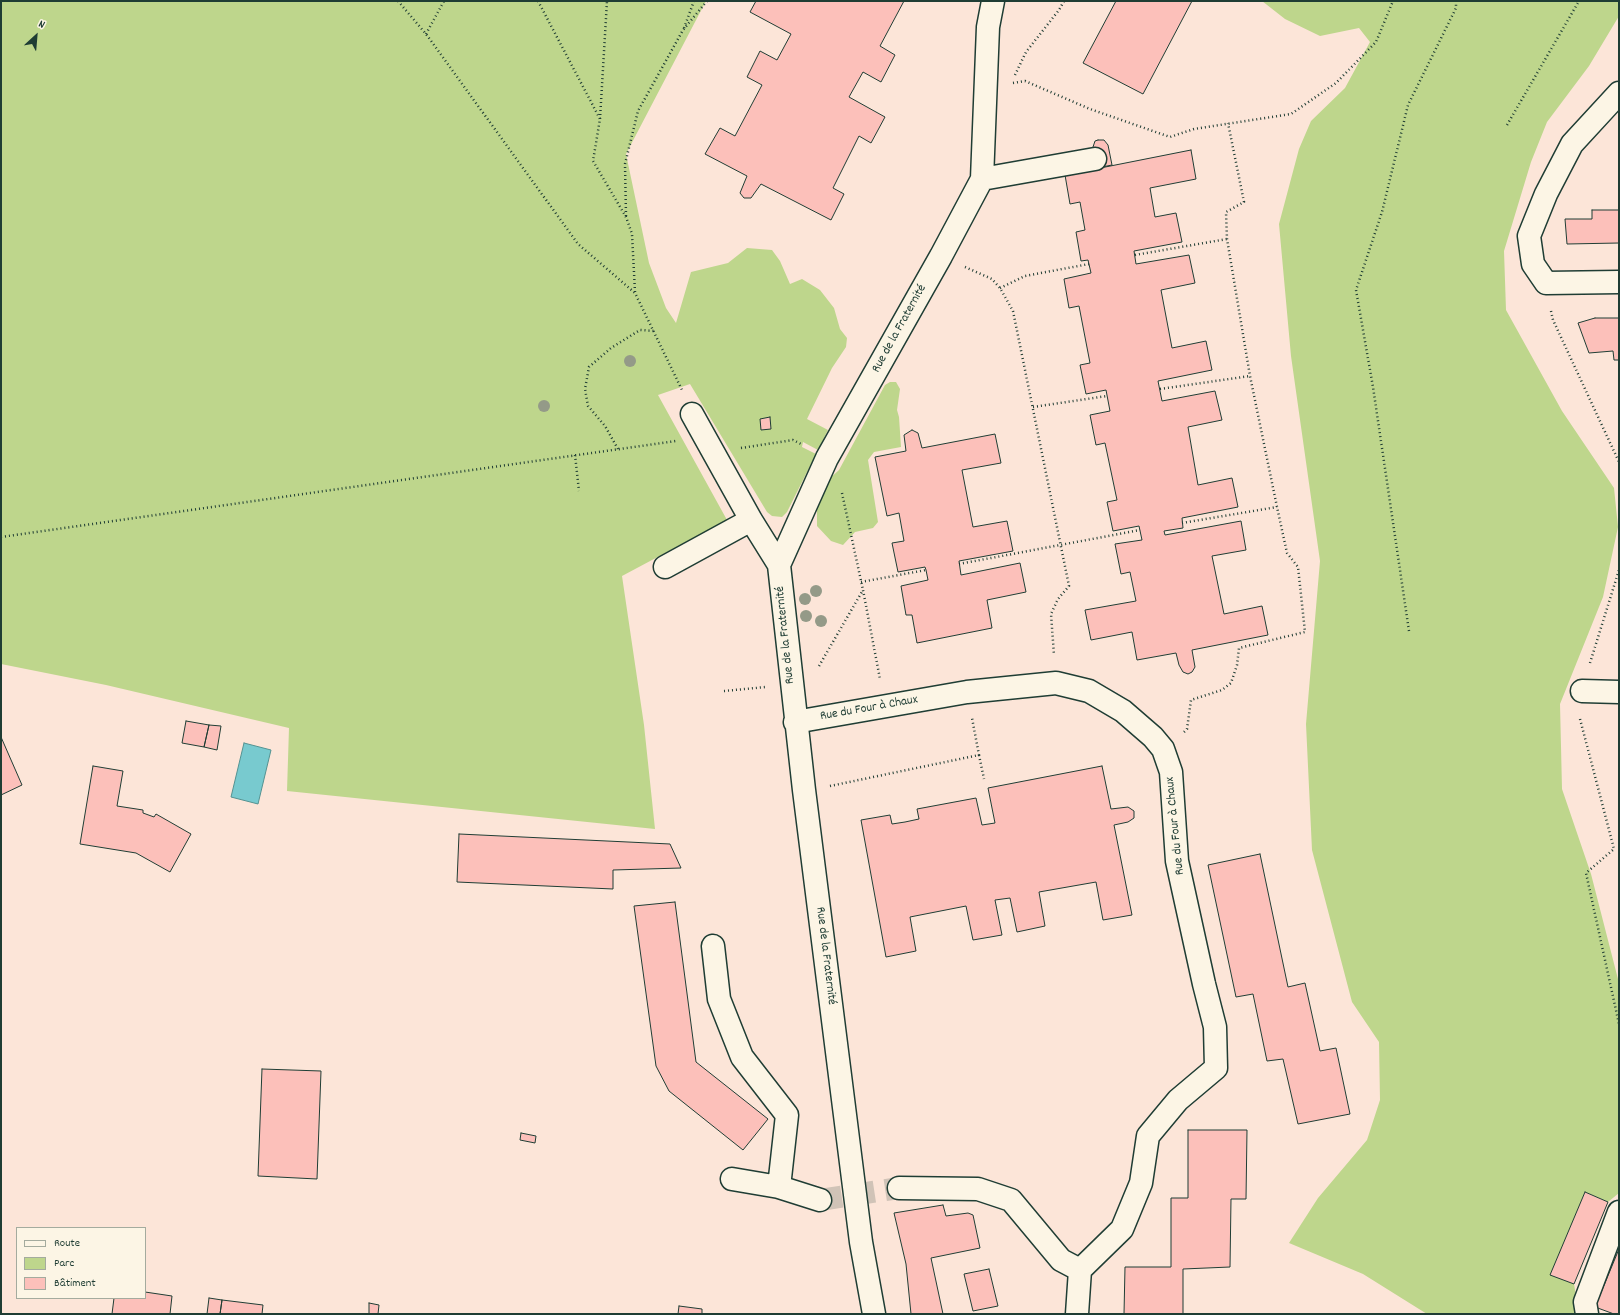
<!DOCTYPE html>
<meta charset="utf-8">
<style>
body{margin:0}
#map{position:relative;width:1620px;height:1315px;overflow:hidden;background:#fce5d8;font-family:Dekko,sans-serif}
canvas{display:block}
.frame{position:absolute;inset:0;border:2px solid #1f3d34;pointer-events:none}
.legend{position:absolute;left:16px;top:1227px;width:130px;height:72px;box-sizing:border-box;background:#fcf5e5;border:1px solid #a4ab9e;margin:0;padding:5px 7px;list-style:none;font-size:12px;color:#1f3d34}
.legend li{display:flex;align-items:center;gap:8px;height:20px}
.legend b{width:20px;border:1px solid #a4ab9e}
.north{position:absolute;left:16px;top:16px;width:40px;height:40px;-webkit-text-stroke:3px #fcf5e5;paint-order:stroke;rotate:26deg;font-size:11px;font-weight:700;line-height:16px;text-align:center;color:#1f3d34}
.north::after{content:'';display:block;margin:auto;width:14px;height:18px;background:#1f3d34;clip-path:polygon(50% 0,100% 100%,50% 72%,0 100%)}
</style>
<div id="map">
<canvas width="1620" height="1315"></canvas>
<div class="frame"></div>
<ul class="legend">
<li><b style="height:5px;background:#fcf5e5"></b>Route</li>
<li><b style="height:11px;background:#bed68c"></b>Parc</li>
<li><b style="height:11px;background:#fcc0ba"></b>Bâtiment</li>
</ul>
<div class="north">N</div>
</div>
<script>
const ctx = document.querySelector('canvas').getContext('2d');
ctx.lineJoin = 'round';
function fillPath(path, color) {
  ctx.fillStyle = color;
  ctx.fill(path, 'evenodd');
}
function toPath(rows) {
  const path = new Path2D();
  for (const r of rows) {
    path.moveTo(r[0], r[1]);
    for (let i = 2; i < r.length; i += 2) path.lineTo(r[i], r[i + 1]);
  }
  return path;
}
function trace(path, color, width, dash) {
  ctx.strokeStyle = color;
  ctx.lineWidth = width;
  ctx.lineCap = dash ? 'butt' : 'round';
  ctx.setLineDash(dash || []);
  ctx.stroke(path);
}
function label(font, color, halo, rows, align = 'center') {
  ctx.font = font + ' Dekko,sans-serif';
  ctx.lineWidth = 3;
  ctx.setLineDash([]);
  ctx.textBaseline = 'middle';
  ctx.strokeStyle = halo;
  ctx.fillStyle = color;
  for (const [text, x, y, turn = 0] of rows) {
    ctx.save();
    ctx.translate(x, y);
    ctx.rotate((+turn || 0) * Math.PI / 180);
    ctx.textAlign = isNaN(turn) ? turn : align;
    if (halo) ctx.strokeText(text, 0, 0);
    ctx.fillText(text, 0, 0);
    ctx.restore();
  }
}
fillPath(toPath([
 [1,1,706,1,626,154,649,263,666,308,676,323,691,272,728,263,747,248,772,250,780,261,790,284,802,279,820,290,834,308,840,329,847,338,846,347,832,368,807,419,828,430,818,450,803,442,802,447,816,454,787,512,782,517,772,516,767,512,690,384,658,395,727,520,622,576,644,725,655,829,287,791,289,728,106,685,1,664],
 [1262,1,1619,1,1619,16,1589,66,1547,122,1531,162,1504,251,1506,310,1562,411,1614,488,1618,527,1603,597,1560,704,1562,789,1591,874,1619,983,1619,1193,1608,1202,1585,1192,1551,1274,1574,1284,1579,1314,1427,1314,1363,1274,1289,1243,1318,1198,1367,1140,1380,1100,1379,1042,1352,1002,1312,850,1306,724,1320,561,1291,356,1279,224,1299,149,1311,121,1345,88,1370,42,1359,28,1320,36,1285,19],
 [890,382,896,382,900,389,897,410,899,417,901,447,874,452,868,460,878,522,873,528,855,532,843,545,831,541,817,526,817,505,827,481,839,470,885,385]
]), '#bed68c');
const water = toPath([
 [244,743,271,750,258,804,231,797,244,743]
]);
fillPath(water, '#78cacf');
trace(water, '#549291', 1);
const building = toPath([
 [756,1,904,1,880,46,895,55,881,82,863,72,849,97,885,117,871,143,859,136,833,188,844,194,831,220,761,184,751,198,744,198,740,193,747,176,705,154,720,128,735,136,762,85,747,77,760,51,777,60,791,34,750,12,756,1],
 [1116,1,1192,1,1143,94,1083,63,1116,1],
 [1098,140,1104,140,1108,145,1112,165,1097,168,1093,147,1095,141,1098,140],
 [1191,150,1196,179,1150,188,1155,217,1176,213,1182,242,1134,251,1136,264,1189,255,1195,283,1161,290,1172,348,1206,341,1212,370,1158,381,1162,401,1215,391,1222,420,1188,427,1198,485,1232,478,1238,507,1182,518,1183,528,1164,531,1165,535,1241,521,1246,550,1212,556,1224,614,1262,606,1268,635,1192,650,1195,667,1192,672,1188,674,1183,672,1179,665,1176,653,1137,660,1132,632,1091,640,1085,610,1136,601,1130,572,1121,574,1115,544,1142,540,1139,526,1113,531,1107,502,1117,500,1105,443,1096,445,1090,415,1110,411,1106,390,1086,394,1080,365,1090,363,1079,306,1069,308,1064,279,1091,273,1088,260,1081,261,1076,232,1085,230,1080,202,1070,204,1065,175,1191,150],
 [1592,210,1619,210,1619,243,1567,244,1565,219,1592,219,1592,210],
 [1595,318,1619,318,1619,360,1614,360,1613,351,1589,353,1578,323,1595,318],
 [770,417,771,429,761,430,760,419,770,417],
 [912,430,918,433,922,448,995,434,1001,463,962,470,973,527,1007,521,1013,551,959,561,961,575,1020,563,1026,592,987,600,992,628,917,643,912,615,906,615,901,586,928,580,926,570,925,567,898,572,892,543,904,541,899,513,887,516,875,457,906,451,904,435,912,430],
 [186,721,209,725,204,747,182,743,186,721],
 [209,725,221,726,217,750,204,747,209,725],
 [1,737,22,785,1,795,1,737],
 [93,766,123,771,117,806,143,810,143,813,154,817,156,814,191,834,170,872,136,853,80,844,93,766],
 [1102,766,1111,809,1128,807,1134,811,1134,818,1128,822,1114,825,1132,915,1103,920,1096,882,1039,892,1045,926,1017,932,1010,898,995,900,1002,935,973,940,966,906,910,917,916,951,886,957,861,820,890,815,892,824,905,822,919,819,917,809,976,798,982,825,995,823,988,788,1102,766],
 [459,834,670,844,681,868,613,870,613,889,457,882,459,834],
 [1260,854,1288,987,1305,983,1320,1051,1336,1048,1350,1114,1298,1124,1283,1059,1267,1061,1253,994,1236,997,1208,865,1260,854],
 [675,902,696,1062,768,1119,743,1150,669,1091,656,1066,634,906,675,902],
 [262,1069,321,1071,317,1179,258,1176,262,1069],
 [1188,1130,1247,1130,1246,1199,1231,1199,1230,1267,1183,1269,1183,1314,1124,1314,1125,1267,1171,1267,1171,1198,1188,1198,1188,1130],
 [521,1133,536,1136,535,1143,520,1140,521,1133],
 [1585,1192,1608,1202,1574,1284,1550,1275,1585,1192],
 [943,1205,946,1216,968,1213,973,1215,980,1248,931,1258,943,1314,911,1314,906,1264,894,1213,943,1205],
 [1619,1249,1619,1314,1614,1314,1595,1307,1619,1249],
 [989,1269,998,1306,973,1311,964,1274,989,1269],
 [145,1292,172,1296,170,1314,112,1314,114,1298,145,1298,145,1292],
 [209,1298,222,1300,220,1314,207,1314,209,1298],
 [222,1300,263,1305,262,1314,220,1314,222,1300],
 [369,1303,379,1305,378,1314,369,1314,369,1303],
 [679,1306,702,1309,702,1314,678,1314,679,1306]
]);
fillPath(building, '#fcc0ba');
trace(building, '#1f3d34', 1);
trace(toPath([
 [820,1200,899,1188]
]), '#d0c3b7', 22, [22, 11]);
const minor = toPath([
 [1619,93,1572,144,1546,194,1529,236,1533,264,1546,283,1619,282],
 [982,179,1095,159],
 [692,414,751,520,779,565],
 [665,567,751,520],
 [1582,691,1619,692],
 [795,722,967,692,1056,683,1089,691,1123,711,1153,737,1163,749,1171,772,1177,861,1204,984,1215,1027,1216,1068,1178,1100,1148,1136,1141,1183,1122,1229,1080,1270,1077,1314],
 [713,946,719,999,742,1057,787,1115,779,1187],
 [732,1179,779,1187,820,1200],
 [899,1188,978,1189,1011,1200,1061,1260,1080,1270],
 [874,1314,861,1242,804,790,779,565,827,458,941,256,982,179,988,27,993,1],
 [1587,1314,1585,1302,1619,1212]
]);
trace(minor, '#1f3d34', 25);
trace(toPath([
 [398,1,426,34,578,244,635,293,682,390],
 [538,1,600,119,593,161,626,217,632,234,635,292],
 [684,28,694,1],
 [426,34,444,1],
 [1015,75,1026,52,1059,10,1064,1],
 [1013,83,1025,81,1090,109,1170,137,1194,129,1291,114,1336,83,1376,42,1393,1],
 [600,119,607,1],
 [1507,125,1579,1],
 [626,216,625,164,638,111,683,30,707,1],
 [1135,255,1227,239],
 [965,267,992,279,1000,288,1013,311,1069,586,1058,599,1051,614,1054,655],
 [1000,288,1025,276,1089,264],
 [1551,311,1553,320,1619,462],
 [1160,389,1250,376],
 [1033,407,1107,396],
 [741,448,793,440,803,445],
 [618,449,605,426,588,406,585,389,589,367,611,348,640,330,655,331],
 [575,455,579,491],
 [842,493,863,590],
 [1182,523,1277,507],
 [1,537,676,441],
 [959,564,1140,530],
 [861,582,926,570],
 [1409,631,1373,387,1356,290,1382,212,1408,105,1456,8,1456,1],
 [1590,663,1619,570],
 [819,666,863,590,880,679],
 [724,691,766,687],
 [1580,719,1614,849,1586,873,1619,1024],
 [1184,732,1187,729,1191,700,1222,690,1231,683,1237,665,1239,648,1305,632,1298,567,1287,553,1277,507,1250,376,1227,239,1226,212,1244,202,1228,123],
 [979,755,984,779],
 [830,786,979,755,972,718]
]), '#1f3d34', 2.5, [1, 3]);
trace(minor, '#fcf5e5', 22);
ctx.fillStyle = '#949a88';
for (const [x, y] of [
 [630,361],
 [544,406],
 [816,591],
 [805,599],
 [806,616],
 [821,621]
]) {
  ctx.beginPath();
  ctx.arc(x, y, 6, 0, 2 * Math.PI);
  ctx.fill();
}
label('13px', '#1f3d34', '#fcf5e5', [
 ["Rue de la Fraternité",900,329,-61],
 ["Rue de la Fraternité",786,635,-96],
 ["Rue du Four à Chaux",869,709,-10],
 ["Rue du Four à Chaux",1176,826,-96],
 ["Rue de la Fraternité",825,956,83]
]);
</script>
